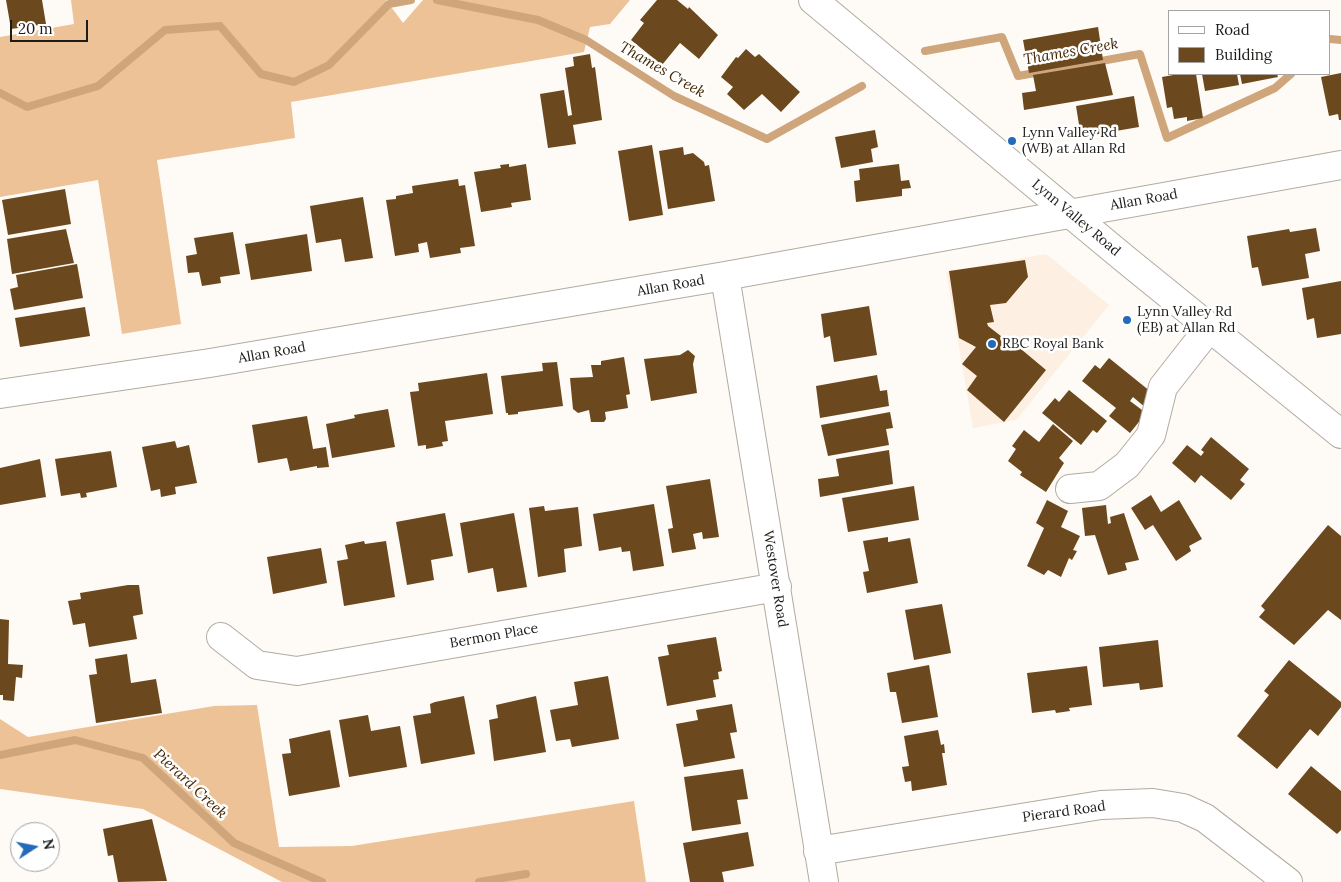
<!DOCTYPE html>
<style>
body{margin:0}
#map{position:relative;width:1341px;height:882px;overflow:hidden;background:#fefaf5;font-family:Lora,serif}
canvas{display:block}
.legend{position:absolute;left:1168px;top:10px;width:162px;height:65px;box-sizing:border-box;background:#fff;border:1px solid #a5a4a3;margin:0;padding:6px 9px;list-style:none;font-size:15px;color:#1e1c19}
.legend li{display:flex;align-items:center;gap:10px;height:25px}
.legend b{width:25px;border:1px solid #a5a4a3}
.north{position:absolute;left:10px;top:822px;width:50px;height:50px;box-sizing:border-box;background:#fff;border:1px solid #a5a4a3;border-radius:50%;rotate:79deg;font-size:14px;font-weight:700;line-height:20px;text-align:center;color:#1e1c19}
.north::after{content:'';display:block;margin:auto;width:18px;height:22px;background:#246aba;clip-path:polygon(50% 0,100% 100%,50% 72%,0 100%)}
.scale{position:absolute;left:10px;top:20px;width:78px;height:22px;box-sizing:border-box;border:2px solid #1e1c19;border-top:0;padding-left:6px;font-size:15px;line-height:18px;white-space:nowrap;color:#1e1c19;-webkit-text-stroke:4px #fff;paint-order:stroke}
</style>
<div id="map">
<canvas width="1341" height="882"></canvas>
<ul class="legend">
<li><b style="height:6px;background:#fff"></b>Road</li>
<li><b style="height:14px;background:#6b481d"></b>Building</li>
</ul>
<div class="north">N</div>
<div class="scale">20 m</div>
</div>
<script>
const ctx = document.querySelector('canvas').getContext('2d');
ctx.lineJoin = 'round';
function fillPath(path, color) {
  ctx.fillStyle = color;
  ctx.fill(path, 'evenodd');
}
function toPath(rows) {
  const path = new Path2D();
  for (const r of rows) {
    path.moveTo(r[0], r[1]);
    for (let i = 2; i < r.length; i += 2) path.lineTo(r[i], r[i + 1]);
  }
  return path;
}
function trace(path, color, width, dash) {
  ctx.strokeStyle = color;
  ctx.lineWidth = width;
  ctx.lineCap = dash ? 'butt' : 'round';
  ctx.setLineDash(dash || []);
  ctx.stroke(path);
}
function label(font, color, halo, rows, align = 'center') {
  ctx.font = font + ' Lora,serif';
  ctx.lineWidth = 5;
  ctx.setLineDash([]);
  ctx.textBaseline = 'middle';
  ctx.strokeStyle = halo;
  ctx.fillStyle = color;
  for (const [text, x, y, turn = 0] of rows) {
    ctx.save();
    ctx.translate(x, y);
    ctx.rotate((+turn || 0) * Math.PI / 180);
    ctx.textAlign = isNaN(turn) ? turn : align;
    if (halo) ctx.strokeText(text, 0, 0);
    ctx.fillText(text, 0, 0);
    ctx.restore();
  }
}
fillPath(toPath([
 [1046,254,1109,305,1016,420,973,428,946,272]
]), '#fdefe1');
fillPath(toPath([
 [71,0,386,0,403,23,423,0,630,0,610,24,590,27,584,52,291,102,295,138,157,160,181,324,122,334,98,180,0,197,0,37,74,24],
 [257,705,279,847,352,846,634,801,646,882,282,882,143,809,0,789,0,719,28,737,214,706]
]), '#ecc296');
trace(toPath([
 [437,0,538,20,586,40,674,96,767,139,862,86],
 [1330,39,1341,40],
 [925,51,1002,37,1018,76,1140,54,1167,138,1275,88,1291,74],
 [0,93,27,107,98,86,165,30,220,26,261,74,294,82,329,65,389,4,411,0],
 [0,755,75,740,143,758,234,843,322,882],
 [479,882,526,874]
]), '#cfa67b', 8);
fillPath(toPath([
 [6,0,42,0,46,24,11,29],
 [657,0,677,0,688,9,689,7,718,35,699,59,680,43,662,65,631,40,644,23,640,20],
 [1098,27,1103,60,1029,73,1023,40],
 [746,49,755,57,759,54,800,92,781,112,762,94,744,110,727,94,733,87,721,77,736,57,738,58],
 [590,54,592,68,595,67,602,120,573,125,576,144,548,148,540,94,564,90,568,116,572,115,565,68,574,66,573,57],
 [1105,63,1113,95,1024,110,1022,93,1036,91,1033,75],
 [1341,73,1341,120,1339,120,1338,114,1329,116,1321,77],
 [1179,74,1196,74,1203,118,1187,121,1187,117,1174,119,1172,107,1167,108,1162,77],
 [1202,74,1237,74,1239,85,1205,91],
 [1240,74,1277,74,1278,77,1242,84],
 [1134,96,1139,127,1081,137,1076,106],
 [875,130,878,147,871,149,873,162,841,168,835,137],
 [652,145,663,215,629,221,618,151],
 [683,147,684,155,693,153,704,162,705,166,709,165,715,201,668,209,659,151],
 [509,164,509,167,526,164,531,200,511,203,512,207,481,212,474,172,501,168,500,165],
 [899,164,901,181,909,180,911,188,902,189,902,196,856,202,854,181,860,180,859,169],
 [458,179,459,186,465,185,475,246,460,248,461,253,430,258,427,242,418,244,419,252,395,256,386,200,396,199,396,196,413,193,412,186],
 [65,189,71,224,8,235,2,200],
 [363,197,373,258,345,262,341,239,316,243,310,206],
 [1316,228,1320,251,1305,254,1309,278,1262,286,1258,267,1252,268,1247,236,1289,229,1290,232],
 [66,229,74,263,12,274,7,239],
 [233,232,240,274,220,277,221,283,202,286,199,272,188,273,186,256,197,254,194,238],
 [307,234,312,271,251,280,245,244],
 [1025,260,1028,277,1006,303,990,305,994,322,987,323,988,326,1006,340,1009,339,1046,370,1004,422,967,390,977,376,962,364,976,347,959,338,949,271],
 [77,264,83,298,14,310,10,289,18,287,16,275],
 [1341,281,1341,334,1317,338,1314,318,1307,320,1302,288],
 [869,306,877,355,834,362,830,336,824,338,821,314],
 [85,307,90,336,20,347,15,318],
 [688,350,695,356,693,364,697,393,651,401,644,359,680,355],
 [624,357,630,394,626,395,628,408,605,412,606,419,604,422,591,422,589,410,578,413,573,409,570,378,593,377,591,365,601,365,601,361],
 [1109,358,1156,396,1146,408,1133,397,1130,401,1146,413,1130,433,1109,416,1116,408,1082,381,1095,365,1100,369],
 [557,362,563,406,518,412,518,414,508,415,508,413,506,413,501,376,543,371,542,363],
 [487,373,493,414,445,421,448,441,442,442,443,446,426,449,426,445,418,446,410,392,419,391,418,383],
 [877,375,880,391,887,390,889,406,820,418,816,386],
 [1069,390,1107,421,1097,433,1093,430,1081,445,1042,413,1055,398,1059,402],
 [388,409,395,447,332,458,326,424,355,418,354,415],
 [890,412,893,428,886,429,889,445,828,456,821,425],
 [307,416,313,449,326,447,329,467,317,468,317,466,290,471,287,458,258,463,252,425],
 [1053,424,1073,441,1059,458,1064,463,1046,492,1020,475,1022,472,1008,461,1016,449,1012,446,1024,430,1039,442],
 [1211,437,1249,469,1240,480,1245,484,1231,500,1201,475,1195,483,1172,463,1187,445,1201,456,1204,452,1201,450],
 [175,441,177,448,189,445,197,483,175,487,176,494,161,497,160,489,151,491,142,447],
 [889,450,893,484,820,497,818,479,839,476,836,459],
 [111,451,117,487,86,493,87,497,81,498,80,493,61,496,55,459],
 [40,459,46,497,0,505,0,468],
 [710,479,719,537,703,539,702,532,693,534,696,549,672,553,668,529,673,528,666,486],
 [914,486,919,520,848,532,842,498],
 [1151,495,1161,512,1179,500,1202,539,1189,546,1191,551,1176,561,1153,525,1145,530,1131,508],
 [1047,500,1068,511,1061,527,1080,536,1073,550,1077,551,1072,560,1069,558,1061,577,1048,570,1044,575,1027,566,1044,528,1036,523],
 [654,504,664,566,633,571,630,551,622,552,621,547,599,551,593,514],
 [1106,505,1108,524,1111,523,1110,517,1124,513,1139,560,1125,563,1127,570,1108,575,1095,535,1085,536,1082,508],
 [544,506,545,511,578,507,582,546,564,549,566,572,538,577,529,508],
 [445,513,453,556,431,560,434,580,407,585,396,522],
 [514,513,527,587,497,592,493,568,468,573,460,523],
 [1328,525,1341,536,1341,620,1328,610,1294,645,1259,617,1265,610,1261,606],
 [888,537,888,542,910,538,918,583,867,593,863,572,869,571,863,541],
 [364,541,365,544,386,541,395,597,344,606,337,561,348,559,345,545],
 [321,548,327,583,273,594,267,557],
 [128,585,139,585,143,614,133,616,137,639,89,647,85,623,73,625,68,601,81,599,80,593],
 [942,604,951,653,914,660,905,610],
 [0,619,9,620,8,664,23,665,22,678,16,677,14,701,3,700,3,695,0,695],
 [716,637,722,671,718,672,719,679,713,680,716,697,667,706,658,657,669,655,667,645],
 [1158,640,1163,687,1140,690,1139,683,1103,687,1099,647],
 [127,654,131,683,156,679,162,713,96,723,89,675,97,674,95,659],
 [1289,660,1341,702,1341,707,1318,736,1310,729,1277,769,1237,736,1269,695,1264,691],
 [929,665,938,717,902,723,896,692,890,692,887,673],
 [1087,666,1092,705,1069,708,1070,711,1056,713,1055,710,1032,713,1027,673],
 [608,676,619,739,572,747,570,739,556,741,550,710,578,705,574,682],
 [464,696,475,754,421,764,413,716,431,713,430,704,435,702],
 [536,696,546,752,494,761,489,720,498,718,496,705],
 [732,704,737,732,730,733,735,758,684,767,676,724,698,720,696,710],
 [368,715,371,731,400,726,407,767,349,777,339,720],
 [330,730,340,787,289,796,282,754,291,753,289,739],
 [938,730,941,745,944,744,945,753,942,753,947,785,912,791,911,781,905,782,902,767,909,766,904,736],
 [1311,766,1341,791,1341,830,1337,834,1288,794],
 [743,769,748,799,737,800,741,824,692,831,684,777],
 [152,819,167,881,118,882,113,855,108,856,103,829],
 [748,832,754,866,722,872,724,882,690,882,683,843]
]), '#6b481d');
const minor = toPath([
 [813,0,1125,259,1341,434],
 [725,276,824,882],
 [0,394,210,363,725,276,1341,165],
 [1070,489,1099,486,1127,465,1151,435,1163,387,1210,327],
 [221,637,257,665,297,671,777,587],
 [818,851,1101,805,1153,803,1183,808,1205,818,1288,882]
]);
trace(minor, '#b2aba3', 30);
trace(minor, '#fff', 28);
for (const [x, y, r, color] of [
 [1012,141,5,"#246aba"],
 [1127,320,5,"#246aba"],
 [992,344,5,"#246aba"]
]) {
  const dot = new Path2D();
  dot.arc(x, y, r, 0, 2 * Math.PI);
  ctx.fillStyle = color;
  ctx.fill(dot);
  trace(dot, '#fff', 2);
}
label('14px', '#1e1c19', '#fff', [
 ["Lynn Valley Rd",1022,133],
 ["(WB) at Allan Rd",1022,149],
 ["Lynn Valley Rd",1137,312],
 ["(EB) at Allan Rd",1137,328],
 ["RBC Royal Bank",1002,344]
], 'left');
label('14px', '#1e1c19', '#fff', [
 ["Allan Road",1144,200,-10],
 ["Lynn Valley Road",1076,218,40],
 ["Allan Road",671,286,-10],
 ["Allan Road",272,353,-10],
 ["Westover Road",775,579,81],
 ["Bermon Place",494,636,-10],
 ["Pierard Road",1064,812,-8]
]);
label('italic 15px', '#442804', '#fff', [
 ["Thames Creek",1071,52,-10],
 ["Thames Creek",662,70,30],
 ["Pierard Creek",190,784,43]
]);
</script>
